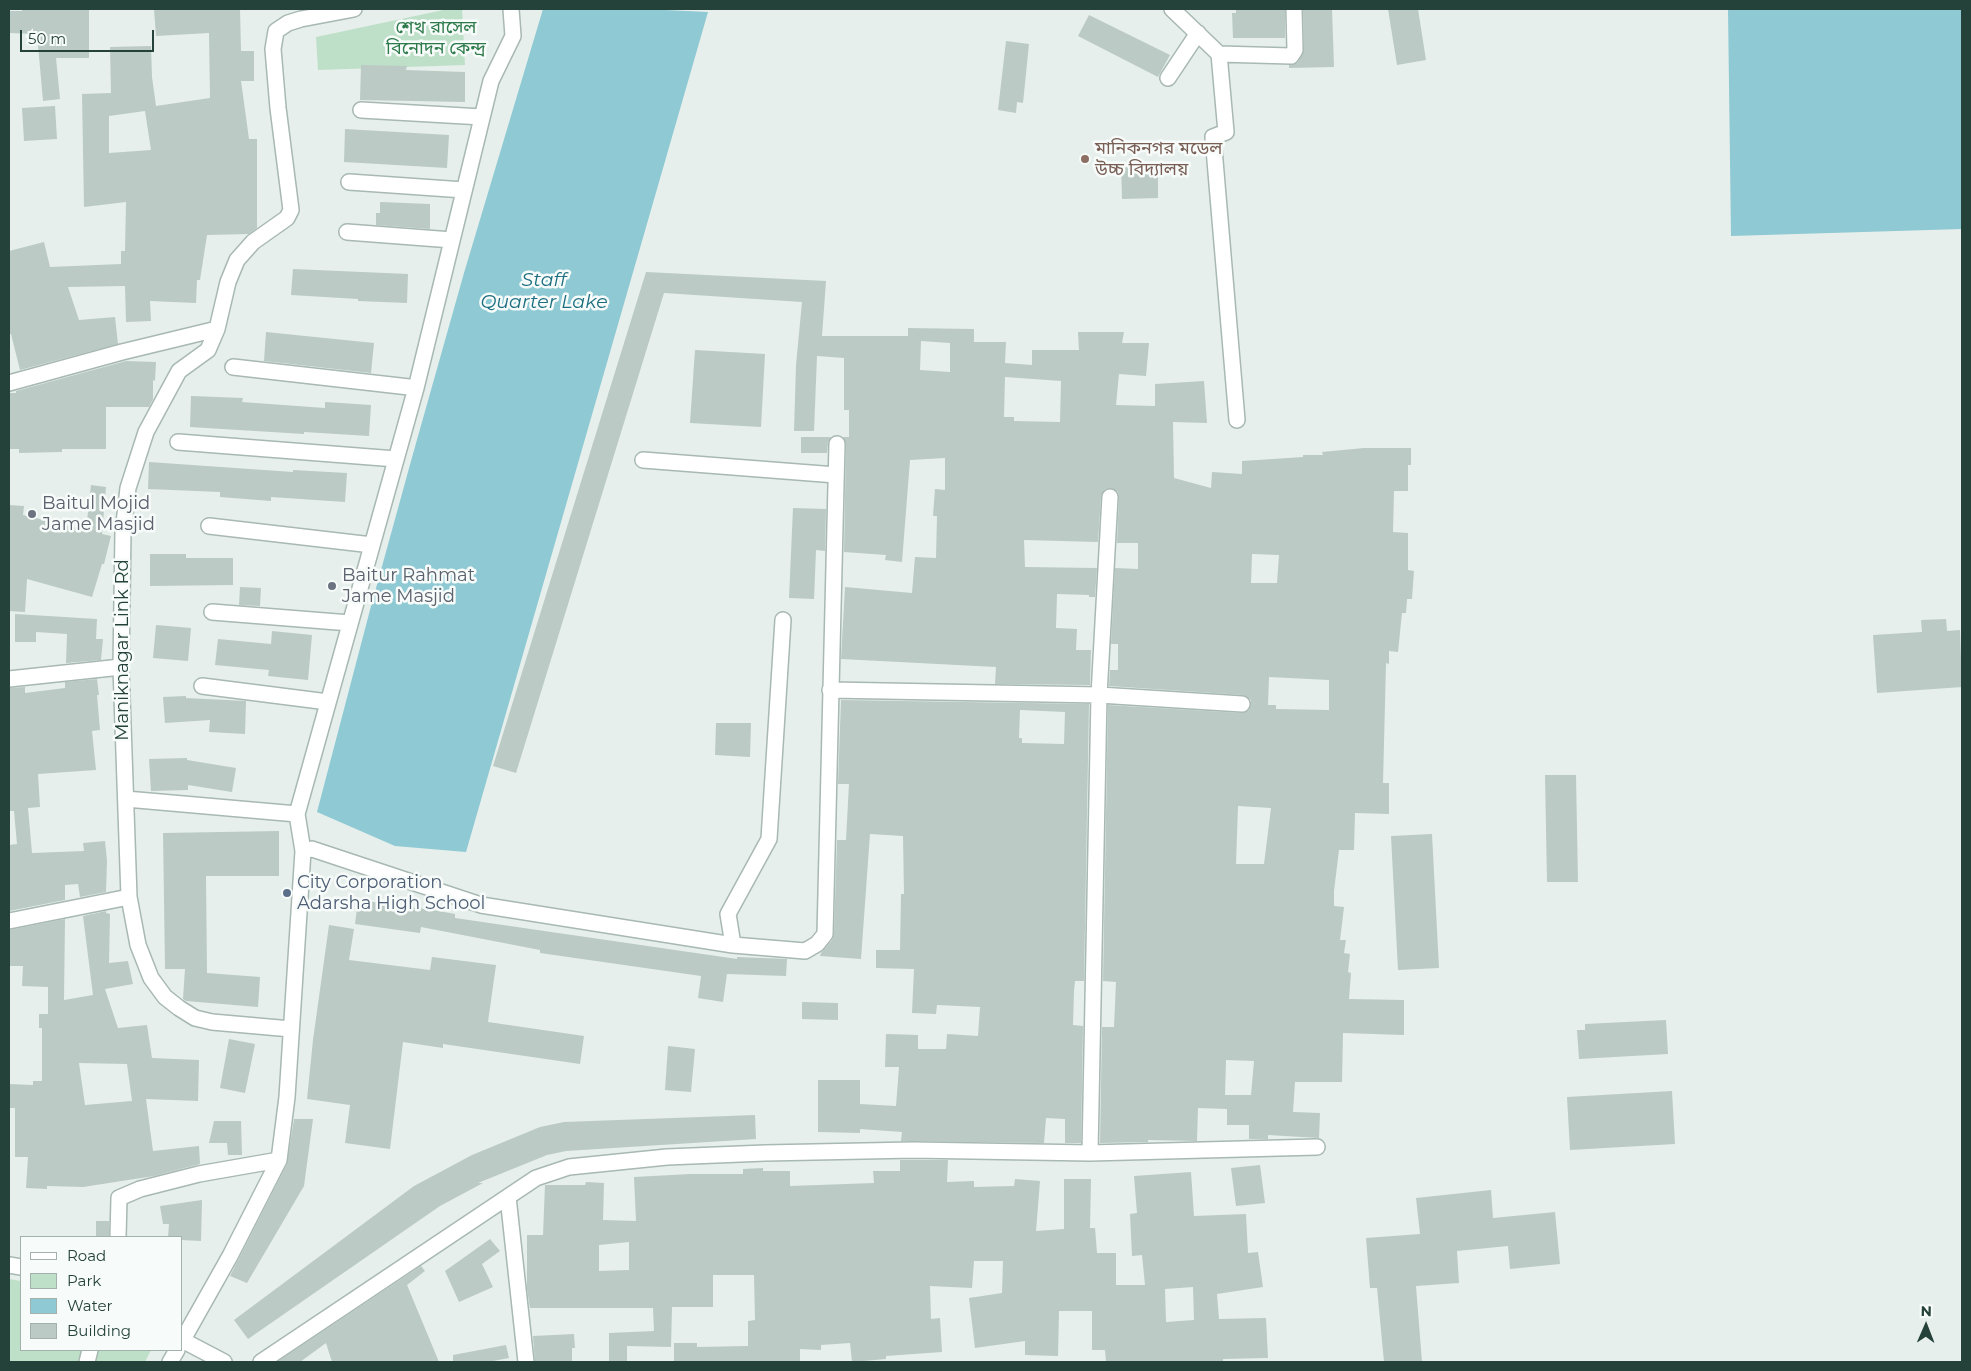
<!DOCTYPE html>
<meta charset="utf-8">
<style>
body{margin:0}
#map{position:relative;width:1971px;height:1371px;overflow:hidden;background:#e6efeb;font-family:Montserrat,sans-serif}
canvas{display:block}
.frame{position:absolute;inset:0;border:10px solid #24423a;pointer-events:none}
.legend{position:absolute;left:20px;top:1236px;width:162px;height:115px;box-sizing:border-box;background:#f7fbf9;border:1px solid #a3b1ad;margin:0;padding:6px 9px;list-style:none;font-size:15px;color:#24423a}
.legend li{display:flex;align-items:center;gap:10px;height:25px}
.legend b{width:25px;border:1px solid #a3b1ad}
.north{position:absolute;left:1901px;top:1301px;width:50px;height:50px;-webkit-text-stroke:4px #f7fbf9;paint-order:stroke;rotate:1deg;font-size:14px;font-weight:700;line-height:20px;text-align:center;color:#24423a}
.north::after{content:'';display:block;margin:auto;width:18px;height:22px;background:#24423a;clip-path:polygon(50% 0,100% 100%,50% 72%,0 100%)}
.scale{position:absolute;left:20px;top:30px;width:134px;height:22px;box-sizing:border-box;border:2px solid #24423a;border-top:0;padding-left:6px;font-size:15px;line-height:18px;white-space:nowrap;color:#24423a;-webkit-text-stroke:4px #f7fbf9;paint-order:stroke}
</style>
<div id="map">
<canvas width="1971" height="1371"></canvas>
<div class="frame"></div>
<ul class="legend">
<li><b style="height:6px;background:#fff"></b>Road</li>
<li><b style="height:14px;background:#bfe0c8"></b>Park</li>
<li><b style="height:14px;background:#8ec9d4"></b>Water</li>
<li><b style="height:14px;background:#bbcac4"></b>Building</li>
</ul>
<div class="north">N</div>
<div class="scale">50 m</div>
</div>
<script>
const ctx = document.querySelector('canvas').getContext('2d');
ctx.lineJoin = 'round';
function fillPath(path, color) {
  ctx.fillStyle = color;
  ctx.fill(path, 'evenodd');
}
function toPath(rows) {
  const path = new Path2D();
  for (const r of rows) {
    path.moveTo(r[0], r[1]);
    for (let i = 2; i < r.length; i += 2) path.lineTo(r[i], r[i + 1]);
  }
  return path;
}
function trace(path, color, width, dash) {
  ctx.strokeStyle = color;
  ctx.lineWidth = width;
  ctx.lineCap = dash ? 'butt' : 'round';
  ctx.setLineDash(dash || []);
  ctx.stroke(path);
}
function label(font, color, halo, rows, align = 'center') {
  ctx.font = font + ' Montserrat,"Noto Sans Bengali",sans-serif';
  ctx.lineWidth = 5;
  ctx.setLineDash([]);
  ctx.textBaseline = 'middle';
  ctx.strokeStyle = halo;
  ctx.fillStyle = color;
  for (const [text, x, y, turn = 0] of rows) {
    ctx.save();
    ctx.translate(x, y);
    ctx.rotate((+turn || 0) * Math.PI / 180);
    ctx.textAlign = isNaN(turn) ? turn : align;
    if (halo) ctx.strokeText(text, 0, 0);
    ctx.fillText(text, 0, 0);
    ctx.restore();
  }
}
fillPath(toPath([
 [448,9,462,9,465,65,318,70,316,37],
 [9,1279,21,1281,21,1350,151,1350,145,1362,9,1362]
]), '#bfe0c8');
fillPath(toPath([
 [543,9,643,9,708,12,466,852,395,846,317,812,370,610,411,461,464,273],
 [1728,9,1962,9,1962,229,1731,236]
]), '#8ec9d4');
fillPath(toPath([
 [22,9,89,9,89,58,56,58,60,99,43,101,37,34,9,33,9,11,22,11],
 [154,9,240,9,241,51,254,51,254,81,241,81,249,139,257,139,257,228,249,234,207,235,200,280,197,280,196,303,150,301,151,321,126,322,125,286,68,287,79,320,115,317,118,344,20,370,11,334,9,334,9,251,44,242,50,267,121,264,121,251,125,251,126,202,84,207,82,94,111,93,110,47,151,46,152,77,156,106,210,98,209,33,156,36],
 [145,111,151,150,109,153,109,116],
 [1236,9,1285,9,1285,38,1233,38,1232,13,1236,13],
 [1303,9,1332,9,1334,67,1289,68,1289,65,1298,62,1304,50],
 [1388,9,1418,9,1426,60,1397,65],
 [1089,15,1170,55,1158,77,1078,36],
 [1006,41,1029,44,1023,103,1017,102,1016,113,998,110],
 [361,65,407,66,406,70,465,72,465,102,360,100],
 [55,106,57,139,24,141,22,108],
 [345,129,449,135,447,168,344,162],
 [1121,164,1158,164,1158,198,1122,199],
 [380,202,430,204,430,229,376,225,376,213,380,213],
 [293,269,408,274,407,303,358,301,358,299,291,295],
 [646,272,826,281,822,336,908,336,908,328,974,329,974,342,1006,342,1005,363,1032,365,1032,350,1079,350,1078,332,1124,332,1122,343,1149,343,1146,376,1119,374,1116,405,1155,406,1155,384,1204,381,1207,423,1173,422,1174,478,1211,488,1212,472,1242,474,1242,461,1303,457,1303,455,1323,455,1322,452,1364,448,1411,448,1411,465,1408,465,1408,491,1394,491,1393,532,1408,533,1408,570,1414,571,1412,599,1407,599,1406,613,1402,613,1398,652,1389,651,1389,664,1386,663,1383,783,1389,783,1389,814,1355,813,1354,850,1339,850,1334,891,1334,906,1344,907,1340,940,1346,940,1344,953,1350,954,1348,972,1351,973,1349,999,1404,1000,1404,1035,1343,1033,1342,1082,1295,1082,1293,1112,1320,1113,1319,1138,1268,1135,1268,1139,1249,1139,1249,1125,1227,1125,1227,1109,1198,1108,1197,1141,1148,1140,1148,1142,1100,1143,1102,1027,1114,1027,1116,982,1103,981,1108,705,1241,713,1249,710,1251,700,1243,695,1109,686,1110,670,1118,670,1118,644,1111,644,1115,568,1138,569,1138,543,1117,543,1119,497,1118,492,1111,488,1105,489,1101,496,1098,542,1024,540,1025,567,1097,568,1095,597,1089,597,1089,595,1057,594,1056,628,1077,629,1076,650,1091,650,1090,685,995,684,996,667,841,659,845,587,912,593,915,557,936,558,937,516,933,516,935,489,945,490,945,458,910,460,902,562,885,560,886,555,844,552,846,444,843,437,849,437,849,410,844,410,844,358,817,356,814,431,794,431,796,365,802,302,664,293,516,773,493,766],
 [921,341,950,343,950,372,920,370],
 [1005,377,1061,381,1060,422,1014,421,1014,417,1004,417],
 [1252,554,1279,555,1277,583,1251,583],
 [1269,677,1329,680,1329,710,1276,709,1276,705,1268,705],
 [1238,806,1271,808,1264,864,1236,864],
 [1226,1060,1254,1061,1251,1095,1225,1095],
 [266,332,374,343,371,373,264,361],
 [695,350,765,354,761,427,690,423],
 [126,361,156,362,155,381,153,380,153,399,149,407,106,407,106,449,62,449,62,452,19,453,19,449,9,449,9,393,16,393,16,391],
 [191,396,243,398,242,402,325,408,325,402,371,405,369,436,304,432,304,434,190,427],
 [801,437,831,437,828,443,827,453,801,453],
 [149,462,293,472,293,470,347,473,345,502,271,497,271,501,220,497,220,492,148,489],
 [91,485,106,487,102,534,111,536,104,564,102,564,92,597,27,579,25,612,9,611,9,505,24,506,23,515,86,530],
 [793,508,826,509,825,551,816,550,814,599,789,598],
 [150,554,186,554,186,558,233,558,233,585,150,586],
 [240,587,261,588,260,606,239,605],
 [15,614,97,619,96,639,103,639,101,660,66,663,67,634,36,632,36,642,15,642],
 [1946,619,1947,631,1960,630,1962,687,1877,693,1873,635,1922,632,1921,620],
 [156,625,191,628,188,661,153,658],
 [272,631,312,635,308,680,268,676,269,670,215,665,218,639,271,644],
 [97,679,99,695,97,695,100,730,92,731,96,770,38,774,40,807,28,808,32,853,84,851,83,843,105,841,107,861,106,892,80,897,78,884,65,885,65,900,9,911,9,845,17,844,14,811,9,811,9,688,25,687,25,693,65,688,65,682],
 [186,696,186,698,246,701,245,734,209,732,210,720,165,723,163,697],
 [841,700,1089,704,1084,981,1075,981,1074,991,1073,1025,1083,1026,1081,1143,1065,1143,1065,1119,1046,1118,1044,1143,901,1141,902,1132,860,1129,860,1133,818,1132,818,1080,860,1080,860,1104,896,1106,899,1067,885,1067,886,1034,918,1035,918,1049,946,1049,947,1034,978,1036,980,1007,937,1005,936,1014,912,1013,914,969,876,968,876,950,900,950,901,894,904,894,903,836,870,834,861,959,820,956,821,953,832,940,834,934,837,840,846,840,849,784,838,784],
 [1020,710,1065,712,1064,744,1022,743,1022,738,1019,738],
 [716,723,751,723,750,757,715,755],
 [187,758,187,760,236,768,232,792,188,785,188,790,151,791,149,759],
 [1545,775,1576,775,1578,882,1547,882],
 [279,831,279,876,206,876,207,973,260,977,258,1007,186,1001,183,999,185,969,165,969,163,833],
 [1432,834,1439,968,1398,970,1391,836],
 [358,900,433,910,455,914,455,918,737,959,737,957,787,959,786,976,727,974,723,1002,698,998,701,976,540,953,540,950,421,927,420,933,355,924],
 [106,911,106,913,110,914,109,963,128,961,133,984,105,989,118,1028,147,1025,152,1058,199,1060,198,1101,146,1099,153,1151,199,1146,200,1164,154,1176,83,1187,47,1186,47,1189,26,1188,28,1157,15,1157,15,1108,9,1108,9,1084,33,1085,33,1081,42,1081,42,1028,39,1028,39,1014,48,1014,48,987,22,986,23,966,9,966,9,930,65,919,64,1000,93,995,83,916],
 [79,1063,127,1064,132,1101,85,1105],
 [329,925,354,929,349,960,430,970,432,957,496,965,488,1022,584,1036,580,1064,443,1044,443,1048,403,1042,390,1149,345,1143,350,1105,307,1099,313,1040],
 [802,1002,838,1003,838,1020,802,1019],
 [1666,1020,1668,1054,1579,1059,1577,1030,1585,1030,1585,1024],
 [229,1039,255,1044,245,1093,220,1088],
 [668,1046,695,1049,691,1092,665,1090],
 [1672,1091,1675,1144,1570,1150,1567,1097],
 [755,1115,756,1139,566,1151,547,1155,478,1183,483,1183,440,1206,248,1339,234,1320,414,1186,472,1155,540,1127,564,1122],
 [294,1119,313,1119,304,1186,247,1283,230,1276,287,1164],
 [214,1121,241,1121,242,1155,228,1155,227,1143,209,1143],
 [900,1160,948,1160,947,1182,974,1181,974,1187,1014,1186,1015,1179,1040,1181,1036,1231,1064,1229,1064,1179,1091,1179,1090,1228,1095,1228,1097,1253,1116,1253,1116,1285,1145,1285,1142,1255,1132,1256,1130,1214,1137,1213,1134,1176,1191,1172,1194,1216,1246,1214,1248,1253,1258,1252,1263,1287,1217,1294,1219,1319,1266,1318,1268,1358,1223,1359,1223,1362,1106,1362,1105,1350,1092,1350,1092,1311,1059,1311,1058,1356,1025,1355,1025,1341,975,1348,969,1298,1002,1293,1003,1261,974,1261,972,1288,930,1286,931,1319,940,1318,942,1352,886,1356,886,1359,852,1362,850,1343,821,1345,821,1350,800,1349,800,1362,674,1362,674,1343,697,1343,697,1347,748,1346,748,1321,755,1320,754,1275,713,1275,713,1307,672,1307,671,1347,627,1346,627,1362,609,1362,609,1333,654,1331,653,1308,530,1308,527,1289,527,1235,543,1235,545,1185,585,1185,586,1182,604,1183,603,1220,636,1221,634,1177,690,1174,743,1174,743,1169,763,1168,763,1171,790,1171,790,1186,874,1183,873,1171,900,1171],
 [629,1242,629,1270,599,1271,599,1245],
 [1193,1287,1194,1320,1166,1322,1165,1289],
 [1260,1165,1265,1203,1236,1206,1231,1168],
 [1491,1190,1493,1218,1555,1212,1560,1264,1510,1269,1508,1246,1457,1251,1459,1283,1416,1286,1422,1362,1384,1362,1377,1288,1370,1288,1366,1238,1420,1234,1416,1198],
 [202,1200,201,1241,181,1240,181,1237,168,1237,169,1224,163,1224,160,1206],
 [96,1221,109,1221,109,1237,96,1237],
 [490,1239,500,1251,482,1264,493,1287,459,1302,445,1271],
 [421,1266,425,1271,407,1285,439,1362,332,1362,326,1343,300,1362,277,1362],
 [574,1334,575,1348,572,1348,572,1362,535,1362,533,1336],
 [506,1345,509,1358,488,1362,453,1362,453,1355]
]), '#bbcac4');
const minor = toPath([
 [1172,9,1219,54],
 [1219,54,1226,132,1213,137,1237,420],
 [1219,54,1291,56,1295,50,1294,9],
 [1168,78,1198,33],
 [361,110,482,117],
 [349,182,464,190],
 [347,232,452,240],
 [233,367,409,387],
 [9,383,122,352,217,329],
 [178,442,396,459],
 [643,460,836,475],
 [209,526,372,545],
 [212,612,350,623],
 [9,679,121,667],
 [202,686,328,702],
 [830,690,1099,695,1242,704],
 [126,799,297,814],
 [303,851,312,849,481,905,733,945,805,951,817,944,825,934,837,444],
 [9,921,129,897],
 [733,945,728,914,769,839,783,620],
 [291,1029,212,1022,195,1018,179,1008,165,997,151,978,138,945,129,897,121,667,123,532,128,488,146,432,179,371,208,350,217,329,228,282,237,260,253,242,287,218,291,210,278,108,273,49,276,31,288,23,301,19,354,9],
 [1090,1153,1099,695,1110,497],
 [508,1197,526,1362],
 [118,1237,119,1198,140,1189,199,1174,279,1160],
 [9,1265,21,1267],
 [181,1336,182,1340,224,1362],
 [181,1343,230,1256,279,1160,287,1097,303,851,297,814,416,388,491,81,513,36,511,9],
 [87,1362,90,1350],
 [170,1362,177,1350],
 [261,1362,536,1178,569,1167,667,1157,765,1153,913,1150,1090,1153,1317,1147]
]);
trace(minor, '#a8b8b2', 18);
trace(minor, '#fff', 15);
for (const [x, y, r, color] of [
 [1085,159,5,"#8d6e63"],
 [32,514,5,"#6b7280"],
 [332,586,5,"#6b7280"],
 [287,893,5,"#5c6f8a"]
]) {
  const dot = new Path2D();
  dot.arc(x, y, r, 0, 2 * Math.PI);
  ctx.fillStyle = color;
  ctx.fill(dot);
  trace(dot, '#f7fbf9', 2);
}
label('18px', '#2d7a4b', '#f7fbf9', [
 ["শেখ রাসেল",436,28],
 ["বিনোদন কেন্দ্র",436,49]
]);
label('18px', '#785e54', '#f7fbf9', [
 ["মানিকনগর মডেল",1095,149],
 ["উচ্চ বিদ্যালয়",1095,170]
], 'left');
label('18px', '#5b616d', '#f7fbf9', [
 ["Baitul Mojid",42,504],
 ["Jame Masjid",42,525],
 ["Baitur Rahmat",342,576],
 ["Jame Masjid",342,597]
], 'left');
label('18px', '#24423a', '#f7fbf9', [
 ["Maniknagar Link Rd",123,650,-90]
]);
label('18px', '#4e5e75', '#f7fbf9', [
 ["City Corporation",297,883],
 ["Adarsha High School",297,904]
], 'left');
label('italic 19px', '#1c6f80', '#f7fbf9', [
 ["Staff",544,280],
 ["Quarter Lake",544,302]
]);
</script>
